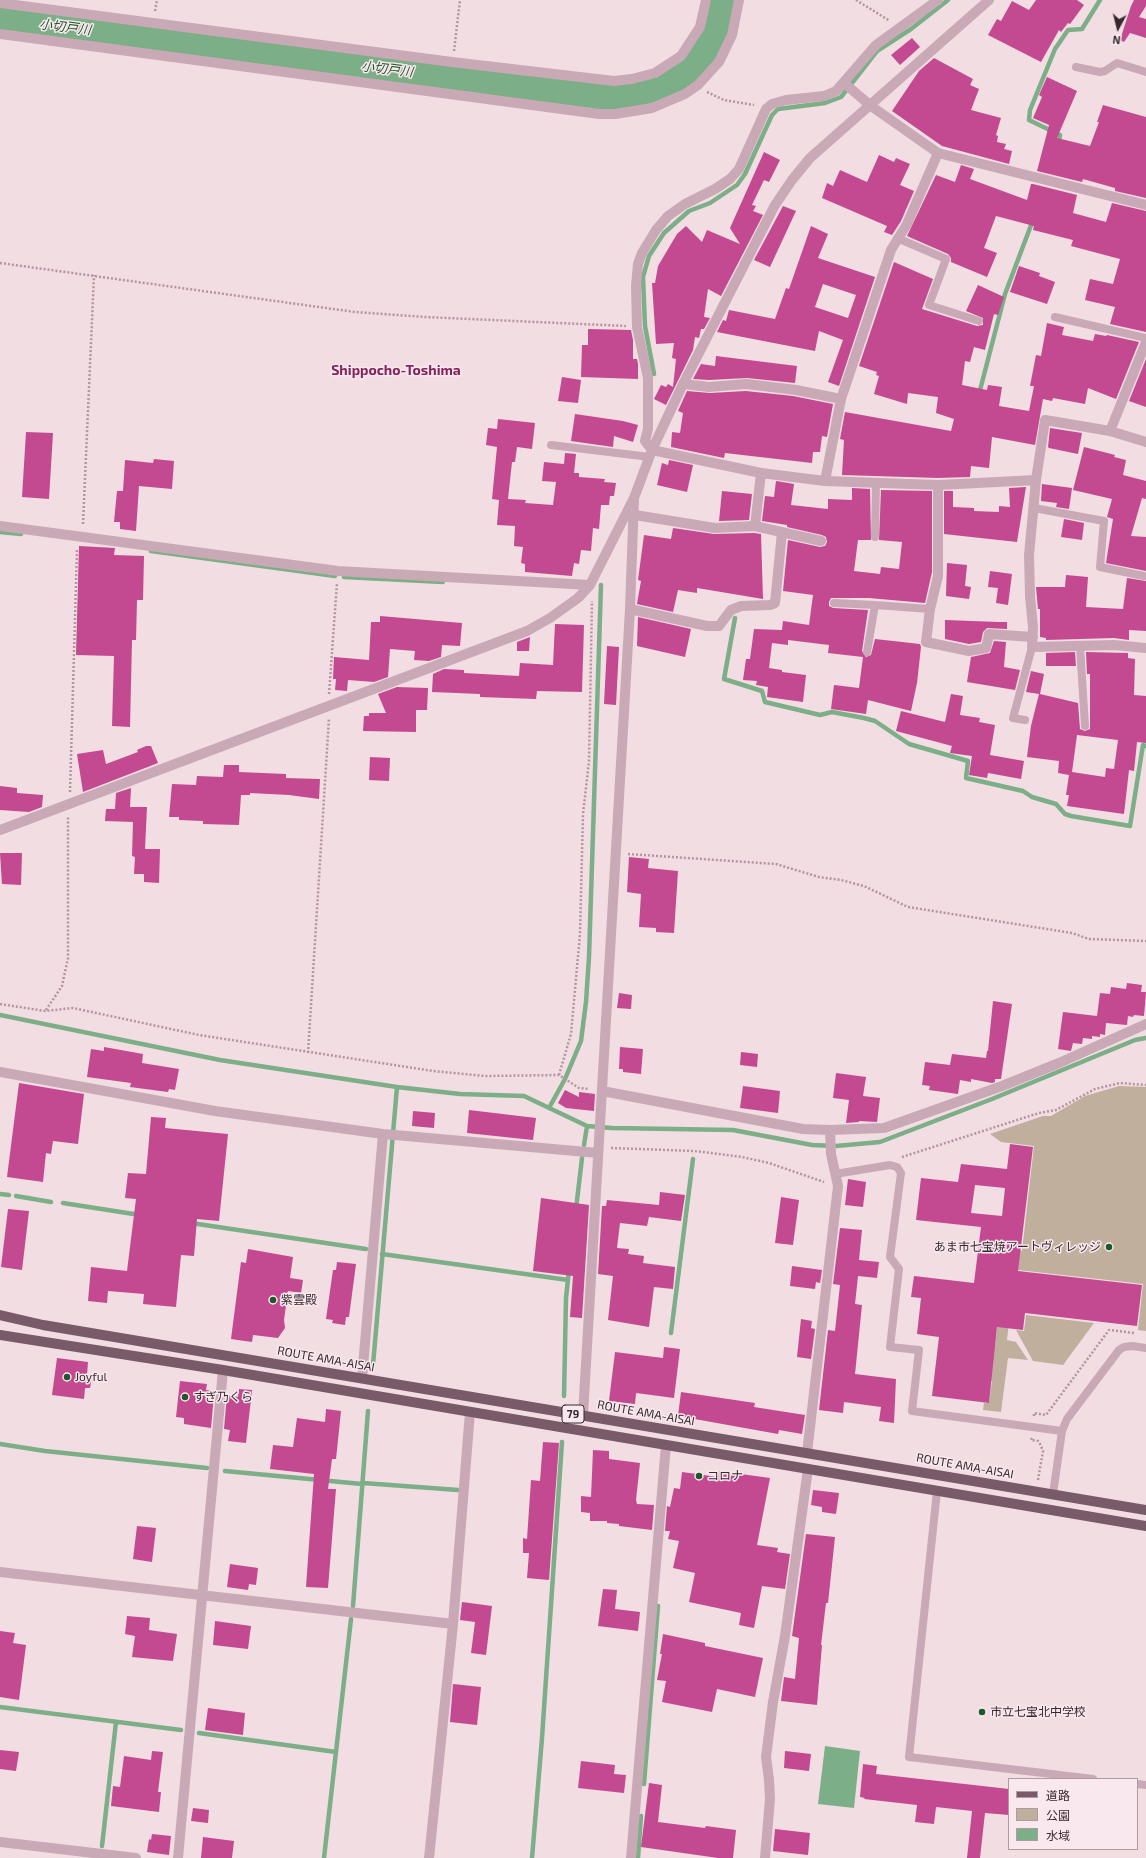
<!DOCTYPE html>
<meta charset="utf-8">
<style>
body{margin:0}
#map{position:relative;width:1146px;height:1858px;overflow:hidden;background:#f2dde3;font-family:"Exo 2","Noto Sans JP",sans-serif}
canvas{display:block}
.legend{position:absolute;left:1008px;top:1778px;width:130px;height:72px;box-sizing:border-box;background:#f9e9ee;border:1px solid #ab9ca2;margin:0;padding:5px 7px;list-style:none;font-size:12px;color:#372930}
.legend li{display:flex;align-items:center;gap:8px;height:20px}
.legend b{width:20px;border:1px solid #ab9ca2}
.north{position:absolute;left:1098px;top:8px;width:40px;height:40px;-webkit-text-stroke:3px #f9e9ee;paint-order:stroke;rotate:187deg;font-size:11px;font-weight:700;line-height:16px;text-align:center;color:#372930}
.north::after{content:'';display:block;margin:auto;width:14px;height:18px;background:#372930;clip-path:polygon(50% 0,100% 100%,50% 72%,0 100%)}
</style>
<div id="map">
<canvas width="1146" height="1858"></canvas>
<ul class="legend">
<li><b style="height:5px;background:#785a69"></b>道路</li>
<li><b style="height:11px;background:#c0af9d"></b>公園</li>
<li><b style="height:11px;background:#7cae87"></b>水域</li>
</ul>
<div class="north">N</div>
</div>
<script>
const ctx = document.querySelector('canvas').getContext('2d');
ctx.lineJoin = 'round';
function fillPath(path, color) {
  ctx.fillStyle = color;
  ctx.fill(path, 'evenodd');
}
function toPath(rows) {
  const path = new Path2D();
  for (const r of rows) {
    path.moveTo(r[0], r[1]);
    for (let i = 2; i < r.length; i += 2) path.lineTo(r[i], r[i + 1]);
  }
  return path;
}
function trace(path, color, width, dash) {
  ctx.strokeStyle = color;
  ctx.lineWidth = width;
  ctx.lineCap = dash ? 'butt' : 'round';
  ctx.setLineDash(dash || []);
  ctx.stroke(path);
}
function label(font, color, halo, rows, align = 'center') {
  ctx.font = font + ' "Exo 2","Noto Sans JP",sans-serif';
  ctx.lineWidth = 3;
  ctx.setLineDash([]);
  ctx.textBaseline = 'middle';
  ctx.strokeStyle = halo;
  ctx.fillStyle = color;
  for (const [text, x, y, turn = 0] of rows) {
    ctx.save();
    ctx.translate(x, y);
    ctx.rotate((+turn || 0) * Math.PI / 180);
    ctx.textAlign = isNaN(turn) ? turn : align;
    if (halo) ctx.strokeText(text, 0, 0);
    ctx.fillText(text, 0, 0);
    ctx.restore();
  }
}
fillPath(toPath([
 [1119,1086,1146,1087,1146,1331,1138,1330,1143,1284,1018,1270,1003,1249,1022,1251,1034,1146,1001,1142,990,1134,1043,1116,1051,1116,1085,1096],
 [1010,1313,1007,1340,1016,1342,1028,1360,1008,1358,1001,1412,983,1410,984,1403,989,1403,992,1381,985,1380,995,1345,998,1322],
 [1026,1315,1094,1323,1063,1365,1033,1361,1016,1330,1024,1331]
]), '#c0af9d');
fillPath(toPath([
 [825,1746,860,1751,854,1808,818,1804]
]), '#7cae87');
trace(toPath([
 [1058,145,1060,135,1029,120,1030,110,1055,49,1068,30,1082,29,1100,0],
 [654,374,645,326,643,277,649,256,664,233,689,211,710,203,737,185,745,174,772,115,778,109,825,103,841,97,877,51,911,29,948,0],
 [979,394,1005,294,1033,220],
 [0,532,21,534],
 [151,551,335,576],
 [344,577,443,582],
 [735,618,724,679,762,691,765,702,820,715,832,712,864,718,875,721,909,744,968,761,966,778,1023,791,1032,797,1056,804,1065,814,1071,816,1130,826,1143,745,1146,746],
 [0,1015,220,1060,397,1087,460,1094,524,1096,587,1126,612,1128,733,1130,812,1145,836,1146,880,1142,992,1099,1135,1040,1146,1038],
 [549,1108,565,1079,581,1041,586,1002,589,957,601,585],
 [584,1145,587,1126],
 [0,1194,9,1195],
 [16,1196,51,1202],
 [63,1203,140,1215],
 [576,1209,582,1158],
 [191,1223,366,1249],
 [382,1254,568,1280],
 [671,1333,693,1159],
 [373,1365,397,1087],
 [564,1396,566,1298,569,1270],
 [0,1444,45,1451,207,1468],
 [225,1471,362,1484],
 [363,1483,458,1490],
 [353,1606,368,1411],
 [0,1707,181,1730],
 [199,1733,336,1752],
 [644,1784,658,1606],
 [102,1846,116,1722],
 [324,1858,351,1619],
 [532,1858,542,1738,562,1442],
 [638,1858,641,1816]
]), '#7cae87', 4.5);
trace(toPath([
 [0,18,601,97,627,97,648,92,666,86,682,76,707,47,716,32,721,0]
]), '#7cae87', 28);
fillPath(toPath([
 [1036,0,1077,0,1084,5,1070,24,1068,23,1061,32,1059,30,1041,62,988,35,997,19,1001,21,1012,1,1029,10],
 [1134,0,1146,0,1146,6,1139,17,1146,19,1146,38,1130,33,1124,42,1120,40,1131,6],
 [912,38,920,47,900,65,891,55],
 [934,58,973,79,970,85,979,89,971,110,1001,118,996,135,998,136,997,142,1006,144,1004,149,1012,151,1009,164,942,146,892,111,919,71],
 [1047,77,1077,91,1057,138,1090,146,1099,122,1097,122,1103,105,1146,117,1146,198,1115,191,1115,188,1083,179,1082,182,1037,171,1049,125,1033,118,1042,97,1039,95],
 [764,152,780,160,769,182,764,180,752,205,756,206,753,211,763,215,721,296,708,289,704,317,710,318,704,329,701,329,699,338,695,337,693,350,666,405,654,399,661,385,666,387,668,384,673,387,676,359,672,358,674,343,656,344,652,283,655,283,658,266,677,234,686,226,702,242,707,230,740,244,730,228],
 [879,155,894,162,896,158,910,164,900,185,914,191,901,221,892,235,884,232,887,226,822,198,827,183,833,186,840,170,867,182],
 [961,165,974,169,970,179,1027,200,1031,184,1033,184,1077,195,1073,213,1106,222,1112,203,1146,211,1146,332,1110,324,1115,307,1085,300,1090,279,1113,284,1120,259,1071,246,1073,240,1033,230,1034,226,996,216,984,248,997,253,987,277,951,262,951,258,948,254,907,236,936,175,955,182],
 [783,206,796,211,770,267,754,260],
 [811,226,828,234,818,258,875,277,839,386,828,382,843,340,819,331,815,351,717,332,723,320,726,321,729,310,775,319,786,288,789,289],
 [823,284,856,295,848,318,815,307],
 [894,262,933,279,922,309,977,326,983,325,983,318,966,311,978,285,1004,297,998,315,994,314,985,350,974,347,970,362,965,361,962,385,987,390,988,385,1002,387,999,406,1029,411,1034,386,1030,386,1036,355,1041,356,1047,323,1064,327,1062,335,1093,341,1095,334,1106,336,1107,335,1139,342,1116,399,1088,388,1085,404,1053,398,1052,401,1043,399,1035,445,992,437,989,468,971,466,970,477,938,478,842,475,844,440,840,439,845,412,951,431,954,419,936,413,938,397,908,393,907,404,874,394,879,376,876,375,877,372,859,366],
 [1019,266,1040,273,1039,276,1055,282,1047,304,1010,292],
 [588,329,631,330,633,340,633,359,637,359,638,364,638,379,581,377,582,345,588,345],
 [716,356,797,366,795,383,747,378,709,380,693,379,701,364,715,366],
 [1146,359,1146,407,1129,401],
 [562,377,581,380,578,403,558,401],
 [687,391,710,393,746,391,793,396,833,404,827,437,822,436,820,452,813,452,812,463,725,453,724,458,671,447,672,432,680,433,683,413,678,411],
 [575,414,623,421,638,425,633,442,614,436,613,447,571,441],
 [498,419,535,423,532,449,517,447,515,462,512,462,508,499,526,500,525,503,553,505,556,482,542,481,544,462,564,464,565,453,576,454,574,473,579,473,579,477,605,479,604,482,616,483,614,496,610,496,609,505,601,505,599,529,593,528,591,551,581,550,579,564,574,563,572,576,525,572,525,564,521,563,523,547,514,546,515,526,497,525,499,500,492,499,497,447,486,445,488,428,497,429],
 [1050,428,1082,433,1078,454,1049,448,1048,447],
 [26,432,53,433,49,499,22,497],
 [1084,447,1115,455,1114,457,1126,460,1123,475,1146,481,1146,499,1142,498,1131,536,1146,537,1146,571,1106,563,1113,519,1107,517,1112,499,1073,490],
 [154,459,174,461,172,489,139,486,136,531,120,529,120,522,114,522,117,491,123,491,125,460,153,463],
 [669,460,693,465,687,492,657,485,662,463,668,465],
 [776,481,794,484,791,505,828,509,828,499,852,500,852,488,870,489,871,540,858,540,854,571,880,574,881,567,899,569,902,542,879,540,881,490,932,491,932,572,925,603,869,598,831,598,829,602,829,606,833,608,868,610,862,651,866,657,871,655,875,639,920,644,921,647,917,683,911,711,868,700,866,714,831,709,834,685,859,688,863,657,828,653,829,645,788,640,788,645,772,643,769,668,782,670,782,672,806,675,803,702,767,697,768,687,756,685,757,681,743,680,746,659,750,659,754,629,782,630,783,621,809,625,813,595,783,591,788,540,820,547,825,546,827,542,826,537,822,535,787,527,787,525,762,521,765,496,774,497],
 [1042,484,1072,488,1069,509,1056,507,1057,503,1041,501],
 [1026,487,1017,542,944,534,944,491,953,491,953,507,974,508,974,511,999,512,999,506,1010,507,1009,488],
 [722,491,752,494,749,520,719,521],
 [1064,519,1084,523,1082,540,1061,537],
 [673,528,714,534,754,533,761,534,763,599,697,588,697,593,678,590,673,612,637,604,641,581,638,580,644,535,671,539],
 [79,546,115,548,114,555,144,556,143,600,137,600,136,640,132,640,130,727,112,726,114,656,76,655],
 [947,563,967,565,965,586,971,587,969,599,946,596],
 [990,571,1012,574,1008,605,996,603,998,588,988,587],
 [1066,575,1088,577,1086,607,1123,609,1127,578,1146,581,1146,631,1129,630,1129,640,1114,638,1046,640,1046,638,1040,637,1040,609,1038,609,1036,587,1065,587],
 [380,616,462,623,460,646,442,645,441,657,429,661,414,660,415,651,390,649,388,677,374,682,348,680,347,691,335,690,336,679,333,679,334,657,369,660,371,622,380,622],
 [638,617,691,629,685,657,637,646],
 [945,620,999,622,1007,622,1007,629,987,628,983,632,981,642,969,644,945,639],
 [555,624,584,625,582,692,537,691,536,699,480,697,480,694,432,692,433,674,444,669,464,670,464,673,519,676,520,663,553,665],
 [530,637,529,651,517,651,517,642],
 [994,641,1006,642,1004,667,1020,670,1015,690,967,682,971,657,990,653],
 [607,646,619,647,616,705,604,704],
 [1075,652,1076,666,1046,666,1046,653],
 [1086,652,1128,653,1128,658,1135,659,1134,695,1146,696,1146,743,1137,742,1134,771,1129,770,1124,814,1067,806,1069,795,1066,795,1069,775,1058,773,1059,761,1027,757,1031,726,1039,694,1026,692,1031,671,1044,674,1040,694,1078,703,1080,729,1085,731,1090,729,1090,674,1087,674],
 [1077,735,1118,740,1114,769,1106,768,1105,777,1072,772],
 [397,687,428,688,427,710,416,710,416,732,363,731,364,716,369,716,369,713,386,713,378,694],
 [951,694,963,696,960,715,980,718,979,722,995,725,990,755,1024,761,1021,779,988,773,987,778,969,775,972,756,950,753,952,746,896,731,901,711,945,722],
 [146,746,151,746,158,763,83,792,77,754,103,750,106,764,138,752,137,750],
 [370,757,390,758,389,781,369,780],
 [224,765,239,765,239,772,286,774,286,778,320,779,319,799,289,795,250,793,250,795,241,795,239,825,203,824,203,821,179,820,179,817,169,817,172,784,196,785,197,776,223,777],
 [0,786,17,788,17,793,43,795,42,807,29,812,0,810],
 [131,788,130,807,147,807,145,849,160,849,159,883,144,882,144,874,134,874,135,857,132,856,133,822,105,821,106,809,115,809,116,793],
 [0,853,22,853,21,885,2,884],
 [629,857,649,859,648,868,678,871,674,933,656,932,656,928,639,927,641,894,627,892],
 [1127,983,1142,985,1141,992,1146,992,1144,1016,1134,1015,1133,1017,1128,1016,1127,1025,1106,1023,1105,1035,1100,1034,1100,1037,1092,1036,1092,1039,1083,1038,1082,1044,1073,1043,1071,1051,1058,1049,1063,1012,1097,1016,1100,993,1110,994,1111,987,1126,989],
 [619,993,632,995,631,1009,617,1008],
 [993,1001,1012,1004,1001,1079,995,1079,995,1082,992,1083,971,1079,971,1082,960,1080,958,1094,929,1090,930,1086,922,1085,925,1062,950,1065,952,1054,986,1058,987,1051,988,1051],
 [104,1047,143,1054,142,1063,179,1069,175,1090,169,1089,168,1092,130,1087,131,1083,87,1077,91,1049,104,1051],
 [620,1047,643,1049,641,1074,623,1072,623,1069,619,1069],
 [741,1052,758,1054,757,1067,740,1065],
 [836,1073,866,1077,863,1096,880,1098,877,1122,859,1121,859,1122,846,1123,849,1100,833,1098],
 [19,1083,84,1094,78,1144,53,1141,51,1154,46,1153,43,1182,7,1177],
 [743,1086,780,1091,778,1113,740,1108],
 [565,1090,579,1097,579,1092,595,1094,594,1111,566,1108,558,1103],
 [469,1110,536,1118,533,1140,467,1133],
 [413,1111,435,1113,434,1128,412,1126],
 [151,1117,166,1118,165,1128,228,1134,219,1221,197,1219,194,1256,181,1255,176,1307,143,1304,144,1294,108,1291,107,1303,88,1301,91,1267,127,1271,136,1199,125,1198,128,1173,146,1174],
 [1010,1144,1033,1147,1018,1271,1142,1285,1137,1326,1025,1313,1023,1330,997,1327,989,1403,932,1396,939,1337,917,1334,921,1298,911,1297,914,1276,974,1283,981,1227,916,1220,921,1178,958,1182,961,1164,1007,1169],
 [975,1185,1005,1188,1002,1216,971,1213],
 [848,1179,866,1182,863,1207,845,1205],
 [660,1192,685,1195,681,1221,649,1217,647,1226,620,1223,617,1248,629,1249,628,1254,644,1256,643,1263,675,1267,673,1289,654,1287,649,1327,608,1320,613,1276,598,1274,602,1206,606,1206,607,1200,659,1205],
 [781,1197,799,1200,793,1245,775,1243],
 [541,1198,589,1205,582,1318,570,1317,573,1276,533,1271],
 [8,1209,29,1211,22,1270,1,1267],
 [840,1228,862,1230,859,1260,879,1262,877,1278,858,1276,855,1304,862,1305,855,1374,896,1379,894,1423,879,1421,881,1407,844,1402,843,1413,819,1410,828,1330,835,1331,840,1285,833,1284],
 [248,1249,293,1257,290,1278,303,1280,301,1293,288,1291,284,1320,285,1328,278,1338,253,1335,252,1342,231,1339,241,1262,246,1263],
 [337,1262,356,1264,349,1317,346,1317,345,1325,332,1323,333,1320,326,1319,333,1270,336,1270],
 [792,1266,822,1270,820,1283,816,1282,815,1289,790,1286],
 [801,1319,812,1321,811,1328,815,1329,811,1359,797,1357],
 [664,1347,680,1349,674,1398,636,1393,635,1404,609,1401,615,1352,663,1358],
 [57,1358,88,1362,87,1375,92,1376,90,1388,85,1388,84,1399,52,1395],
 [180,1381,207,1384,206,1390,212,1391,212,1393,214,1394,211,1428,184,1424,184,1418,176,1417],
 [239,1389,252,1390,246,1443,228,1441,230,1430,224,1429,227,1395,238,1397],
 [681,1392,755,1403,754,1407,805,1415,802,1434,779,1430,778,1434,678,1416],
 [326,1409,341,1411,336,1459,332,1459,328,1489,336,1489,328,1588,306,1587,314,1474,270,1469,273,1445,293,1447,297,1418,325,1422],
 [543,1442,559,1443,549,1580,527,1578,529,1553,523,1553,523,1538,527,1539,531,1480,540,1481],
 [593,1450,609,1451,609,1459,640,1463,636,1500,637,1504,654,1505,652,1530,619,1526,619,1524,607,1523,607,1521,590,1521,590,1513,581,1512,581,1496,591,1497],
 [719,1471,770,1478,757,1545,778,1548,777,1552,790,1554,785,1589,762,1586,754,1628,739,1625,741,1613,689,1602,695,1573,673,1568,679,1541,668,1539,670,1531,665,1531,667,1506,670,1507,674,1488,680,1489,682,1472,718,1477],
 [813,1490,839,1493,836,1514,822,1512,822,1507,811,1505],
 [137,1526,156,1528,152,1562,133,1559],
 [806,1534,835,1537,828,1603,826,1603,821,1645,822,1645,817,1705,781,1701,784,1677,795,1679,799,1638,792,1636],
 [230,1564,258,1568,256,1585,249,1584,248,1590,227,1587],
 [603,1589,617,1590,615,1609,640,1612,638,1631,598,1626],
 [462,1602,492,1606,486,1655,471,1653,475,1622,460,1620],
 [127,1616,150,1618,149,1630,177,1634,173,1661,132,1657,135,1636,125,1634],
 [215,1621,251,1626,248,1649,213,1645],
 [0,1631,15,1633,13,1643,26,1645,19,1700,0,1697],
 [663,1634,705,1643,705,1646,763,1658,755,1697,717,1689,712,1712,662,1702,666,1681,657,1680,662,1654,660,1654],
 [453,1684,481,1687,477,1725,450,1722],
 [208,1708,245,1713,243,1735,205,1730],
 [0,1750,19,1752,16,1771,0,1769],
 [152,1751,163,1752,158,1792,161,1792,159,1812,111,1806,113,1786,120,1787,124,1756,151,1760],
 [785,1751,811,1754,809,1771,784,1768],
 [581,1761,615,1765,614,1774,626,1775,624,1793,578,1788],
 [863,1764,877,1766,876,1774,1009,1789,1009,1815,985,1813,980,1858,967,1858,972,1811,936,1807,934,1824,915,1822,917,1805,864,1799,865,1798,860,1797],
 [649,1783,662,1785,658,1822,705,1828,706,1826,736,1830,733,1858,718,1858,641,1847],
 [193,1808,209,1810,208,1823,191,1821],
 [775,1829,810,1833,808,1855,773,1851],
 [152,1834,171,1836,169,1855,147,1852,149,1839,151,1840],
 [203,1837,234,1841,232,1858,201,1858]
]), '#c34991');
trace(toPath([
 [856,0,890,21],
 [155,11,157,0],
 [454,51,460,0],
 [707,92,724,100,754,105],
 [0,263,355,312,425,317,626,326],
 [83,524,94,275],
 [329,694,337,583],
 [70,792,77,549],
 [628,854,776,864,819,877,841,880,864,886,908,907,1028,926,1072,933,1089,939,1146,941],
 [0,1004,45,1011,73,1008,199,1035,433,1071,485,1076,559,1075,579,1088,589,1089],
 [46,1010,62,986,68,958,68,817],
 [308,1053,329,718],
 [559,1075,571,1034,580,934,583,814,589,761,592,601],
 [611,1148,694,1151,742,1157,769,1163,824,1182],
 [902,1157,1039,1113,1056,1110,1095,1089,1120,1083,1146,1085],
 [1034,1416,1034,1413,1046,1415,1109,1330,1134,1333],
 [1032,1438,1031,1440,1038,1441,1040,1444,1043,1451,1038,1480]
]), '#b593a1', 2.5, [2, 2]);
trace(toPath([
 [1076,67,1100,72,1105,71,1117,63,1146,72],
 [897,238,946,259,929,305,979,321],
 [1055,317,1146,338],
 [551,445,650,457],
 [1034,508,1104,521,1100,567,1144,576],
 [875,537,876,483],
 [834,603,875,605,930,609],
 [1080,646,1085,726],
 [867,652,875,605],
 [1025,720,1013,718,1032,647],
 [835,1174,890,1165,897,1167,901,1173,890,1257,899,1269,890,1347,919,1350,912,1411,1062,1431],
 [937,1491,909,1757,1093,1779],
 [1053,1494,1062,1431,1067,1419,1119,1350,1124,1347,1132,1346,1146,1348],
 [1137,1784,1146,1785]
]), '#c9a9b5', 8);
trace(toPath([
 [938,0,876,45,836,91,824,96,786,100,772,104,766,109,739,169,730,179,715,189,685,204,668,216,656,230,642,253,638,264,636,286,637,327,648,378,648,429,645,441,652,450,761,473,825,481,938,485,1036,480,1045,420,1110,431,1146,342],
 [0,3,452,62,614,81,632,79,655,73,681,56,700,27,706,0],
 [0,34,599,114,615,114,652,108,685,94,698,85,719,62,732,35,739,0],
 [844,83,871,106,938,153,1146,205],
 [683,384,709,387,746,384,796,390,841,399],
 [1110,431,1146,442],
 [1036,480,1029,555,1030,596,1033,627,1032,647,1114,645,1146,648],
 [825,481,841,399,891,250,907,224,938,153],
 [938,485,938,576,930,609,926,642,969,651,986,648,989,634,1033,637],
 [635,515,715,528,755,526,821,541],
 [0,526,338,571,590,585],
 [755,526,761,473],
 [630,609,707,626,719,626,731,610,741,606,770,605,775,603,782,532],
 [0,830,527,631,550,618,578,598,590,585,634,498,652,450,683,384,775,205,792,180,810,158,989,0],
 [0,1072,215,1111,383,1134,598,1153],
 [602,1091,803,1129,830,1130,884,1128,1002,1086,1059,1063,1146,1024],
 [362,1378,383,1134],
 [583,1415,630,609,634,499],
 [807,1453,838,1186,831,1154,830,1130],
 [0,1572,453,1624],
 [0,1842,136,1858],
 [178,1858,223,1370],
 [429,1858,453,1624,470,1412],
 [631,1858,666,1445],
 [765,1858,770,1799,769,1780,766,1757,773,1702,785,1636,808,1469]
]), '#c9a9b5', 10);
trace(toPath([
 [0,1315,43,1325,1146,1510],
 [0,1335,223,1370,1146,1526]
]), '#785a69', 10);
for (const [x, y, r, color] of [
 [1109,1247,4,"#1f572c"],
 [273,1300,4,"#1f572c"],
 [67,1377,4,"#1f572c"],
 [185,1397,4,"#1f572c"],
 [699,1476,4,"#1f572c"],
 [982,1712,4,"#1f572c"]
]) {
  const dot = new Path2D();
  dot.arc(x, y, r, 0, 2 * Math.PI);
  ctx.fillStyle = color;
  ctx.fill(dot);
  trace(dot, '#f9e9ee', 1.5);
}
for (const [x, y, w] of [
 [573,1414,22]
]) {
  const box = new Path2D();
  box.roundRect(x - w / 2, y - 9, w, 18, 3);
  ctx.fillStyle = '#f9e9ee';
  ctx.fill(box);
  trace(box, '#372930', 1);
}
label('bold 11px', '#372930', null, [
 ["79",573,1414]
]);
label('12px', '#372930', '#f9e9ee', [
 ["あま市七宝焼アートヴィレッジ",1101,1247,"right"],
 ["紫雲殿",281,1300],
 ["Joyful",75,1377],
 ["すぎ乃くら",193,1397],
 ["コロナ",707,1476],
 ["市立七宝北中学校",990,1712]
], 'left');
label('12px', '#372930', '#f9e9ee', [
 ["ROUTE AMA-AISAI",326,1359,10],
 ["ROUTE AMA-AISAI",646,1413,10],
 ["ROUTE AMA-AISAI",965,1466,10]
]);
label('italic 13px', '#1f572c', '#f9e9ee', [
 ["小切戸川",65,27,7],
 ["小切戸川",387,69,7]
]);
label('bold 14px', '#84235c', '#f9e9ee', [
 ["Shippocho-Toshima",396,370]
]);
</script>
